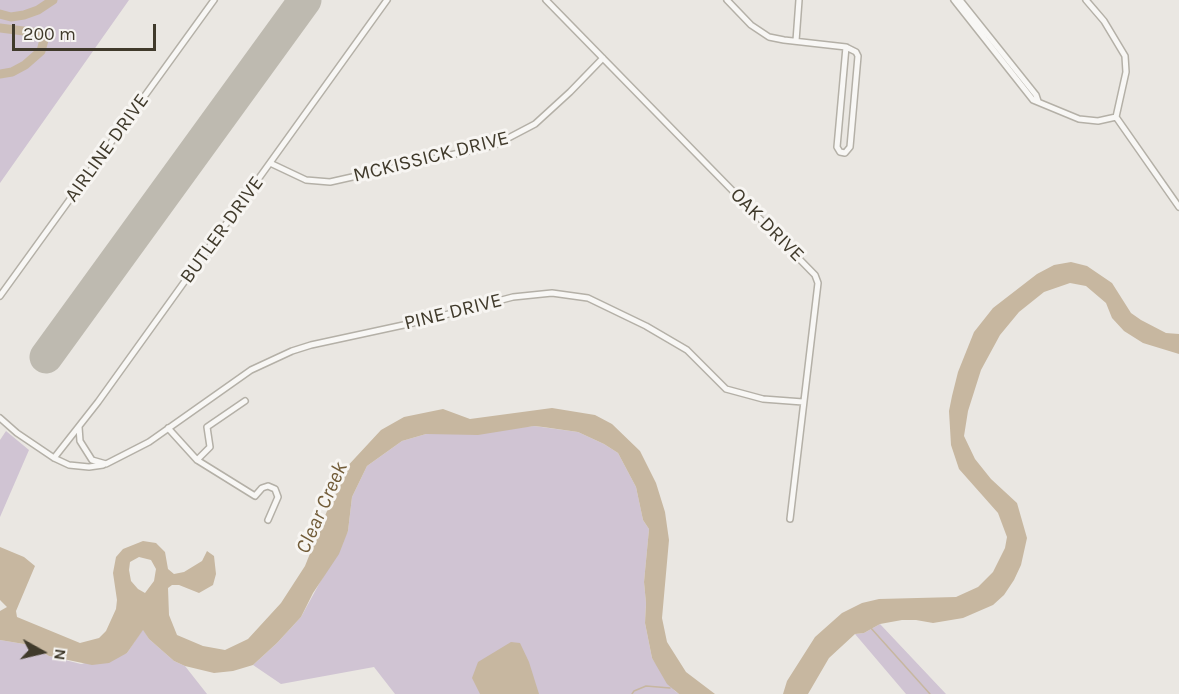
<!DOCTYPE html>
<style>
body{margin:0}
#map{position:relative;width:1179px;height:694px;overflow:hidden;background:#eae7e2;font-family:Karla,sans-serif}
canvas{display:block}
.north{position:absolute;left:12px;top:622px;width:60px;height:60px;-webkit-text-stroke:4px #f7f5f2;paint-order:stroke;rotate:98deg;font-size:16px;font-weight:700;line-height:24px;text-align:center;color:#403a2b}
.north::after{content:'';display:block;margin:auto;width:21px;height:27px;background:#403a2b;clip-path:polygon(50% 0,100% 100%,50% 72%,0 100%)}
.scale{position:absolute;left:12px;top:24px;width:144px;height:27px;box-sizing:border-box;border:3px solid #403a2b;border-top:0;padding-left:8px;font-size:18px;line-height:21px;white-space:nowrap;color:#403a2b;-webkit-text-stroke:4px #f7f5f2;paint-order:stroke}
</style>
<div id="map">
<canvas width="1179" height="694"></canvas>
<div class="north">N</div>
<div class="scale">200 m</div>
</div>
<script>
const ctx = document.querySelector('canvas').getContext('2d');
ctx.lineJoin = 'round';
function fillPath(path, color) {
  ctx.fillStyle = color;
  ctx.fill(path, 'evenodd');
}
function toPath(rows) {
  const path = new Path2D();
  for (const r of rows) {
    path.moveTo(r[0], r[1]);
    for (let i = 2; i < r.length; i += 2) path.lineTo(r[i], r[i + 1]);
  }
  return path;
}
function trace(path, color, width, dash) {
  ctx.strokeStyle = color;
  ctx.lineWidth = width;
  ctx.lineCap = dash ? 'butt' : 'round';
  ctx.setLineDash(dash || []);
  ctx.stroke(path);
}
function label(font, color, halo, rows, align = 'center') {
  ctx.font = font + ' Karla,sans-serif';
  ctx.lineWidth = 6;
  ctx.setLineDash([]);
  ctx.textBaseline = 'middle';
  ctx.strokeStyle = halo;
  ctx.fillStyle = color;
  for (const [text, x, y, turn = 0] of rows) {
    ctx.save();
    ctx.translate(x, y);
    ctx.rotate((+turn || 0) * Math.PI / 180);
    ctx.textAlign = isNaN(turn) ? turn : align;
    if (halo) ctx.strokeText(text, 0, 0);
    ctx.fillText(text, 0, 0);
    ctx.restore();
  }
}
fillPath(toPath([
 [0,0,129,0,0,183],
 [534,426,578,432,604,444,618,453,636,487,643,520,649,529,644,582,646,603,645,623,652,658,675,691,679,694,395,694,374,667,281,684,253,665,277,643,301,617,348,531,352,497,367,466,402,441,426,434,460,434],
 [6,431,29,450,0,517,0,440],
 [880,624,946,694,906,694,855,634,864,633],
 [143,629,149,639,174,661,185,666,207,694,0,694,0,640,30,645,49,656,81,664,127,653]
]), '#d0c4d3');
fillPath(toPath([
 [1071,262,1087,266,1112,283,1131,313,1141,320,1166,333,1179,334,1179,354,1143,343,1124,331,1112,318,1106,303,1086,286,1070,283,1044,292,1019,312,1000,335,981,370,968,411,964,436,975,459,991,479,1017,503,1027,538,1021,565,1014,580,1004,595,993,605,963,618,933,623,916,620,902,620,880,624,864,633,855,634,829,658,808,694,783,694,787,681,815,637,842,613,862,603,879,599,956,597,978,587,993,572,1005,548,1007,537,998,513,959,469,951,445,949,411,952,396,958,372,974,332,993,308,1037,274,1054,265],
 [552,408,595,415,612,424,640,451,656,483,665,512,669,540,662,618,667,642,686,672,715,694,679,694,667,684,652,658,645,623,646,603,644,582,649,529,643,520,636,487,618,453,604,444,578,432,543,427,534,426,478,435,426,434,402,441,367,466,352,497,348,531,339,554,313,593,301,617,277,643,253,665,233,671,214,673,185,666,174,661,149,639,143,630,127,653,109,663,92,665,49,656,30,645,0,640,0,611,7,607,0,600,0,547,24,557,35,566,16,611,17,617,80,643,99,638,106,631,116,609,117,600,113,573,116,557,123,549,143,541,156,543,165,552,168,569,174,574,184,572,202,561,207,551,214,556,216,574,213,585,199,593,179,585,172,585,168,588,169,615,177,635,203,646,225,650,248,639,281,603,305,566,343,471,381,430,404,417,443,409,470,419],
 [139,557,151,560,156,569,154,581,145,593,138,589,131,581,129,570,130,562],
 [511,642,520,643,529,662,539,694,480,694,472,678,478,662]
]), '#c7b7a0');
trace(toPath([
 [870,627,930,694],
 [632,694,634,691,646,686,670,688]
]), '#c7b7a0', 1.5);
trace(toPath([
 [0,14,11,17,24,15,38,10,53,0],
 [0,28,39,33,44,40,41,51,25,65,12,72,0,74]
]), '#c7b7a0', 9);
trace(toPath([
 [46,357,305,0]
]), '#bebab0', 33);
const street = toPath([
 [546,0,815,275,818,283,790,519],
 [727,0,751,25,769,37,784,40,846,47,856,52,858,56,850,147,845,153,840,152,837,147,846,47],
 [954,0,1033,100,1079,119,1098,121,1116,117],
 [960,0,1036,95,1038,101],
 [1086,0,1104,21,1125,56,1126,72,1116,117,1179,207],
 [796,41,799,0],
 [270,163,306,180,330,182,495,145,535,124,570,92,603,58],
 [0,296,214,0],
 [0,418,17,433,54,458,69,465,89,467,103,465],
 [79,427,80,441,92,460,106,464,149,442,251,370,292,351,311,345,422,321,513,297,552,293,588,298,646,326,687,350,726,389,763,399,803,402],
 [168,428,197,460,255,496,262,488,268,486,275,489,278,497,268,520],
 [54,458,98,402,387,0],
 [197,460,210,447,207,427,245,401]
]);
trace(street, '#b4b0a7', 8);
trace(street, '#f8f7f5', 5);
label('20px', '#403a2b', '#f7f5f2', [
 ["AIRLINE DRIVE",107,148,-54],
 ["MCKISSICK DRIVE",431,157,-14],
 ["OAK DRIVE",767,225,45],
 ["BUTLER DRIVE",222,230,-54],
 ["PINE DRIVE",453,312,-14]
]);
label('italic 21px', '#725c38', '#f7f5f2', [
 ["Clear Creek",322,508,-66]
]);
</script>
